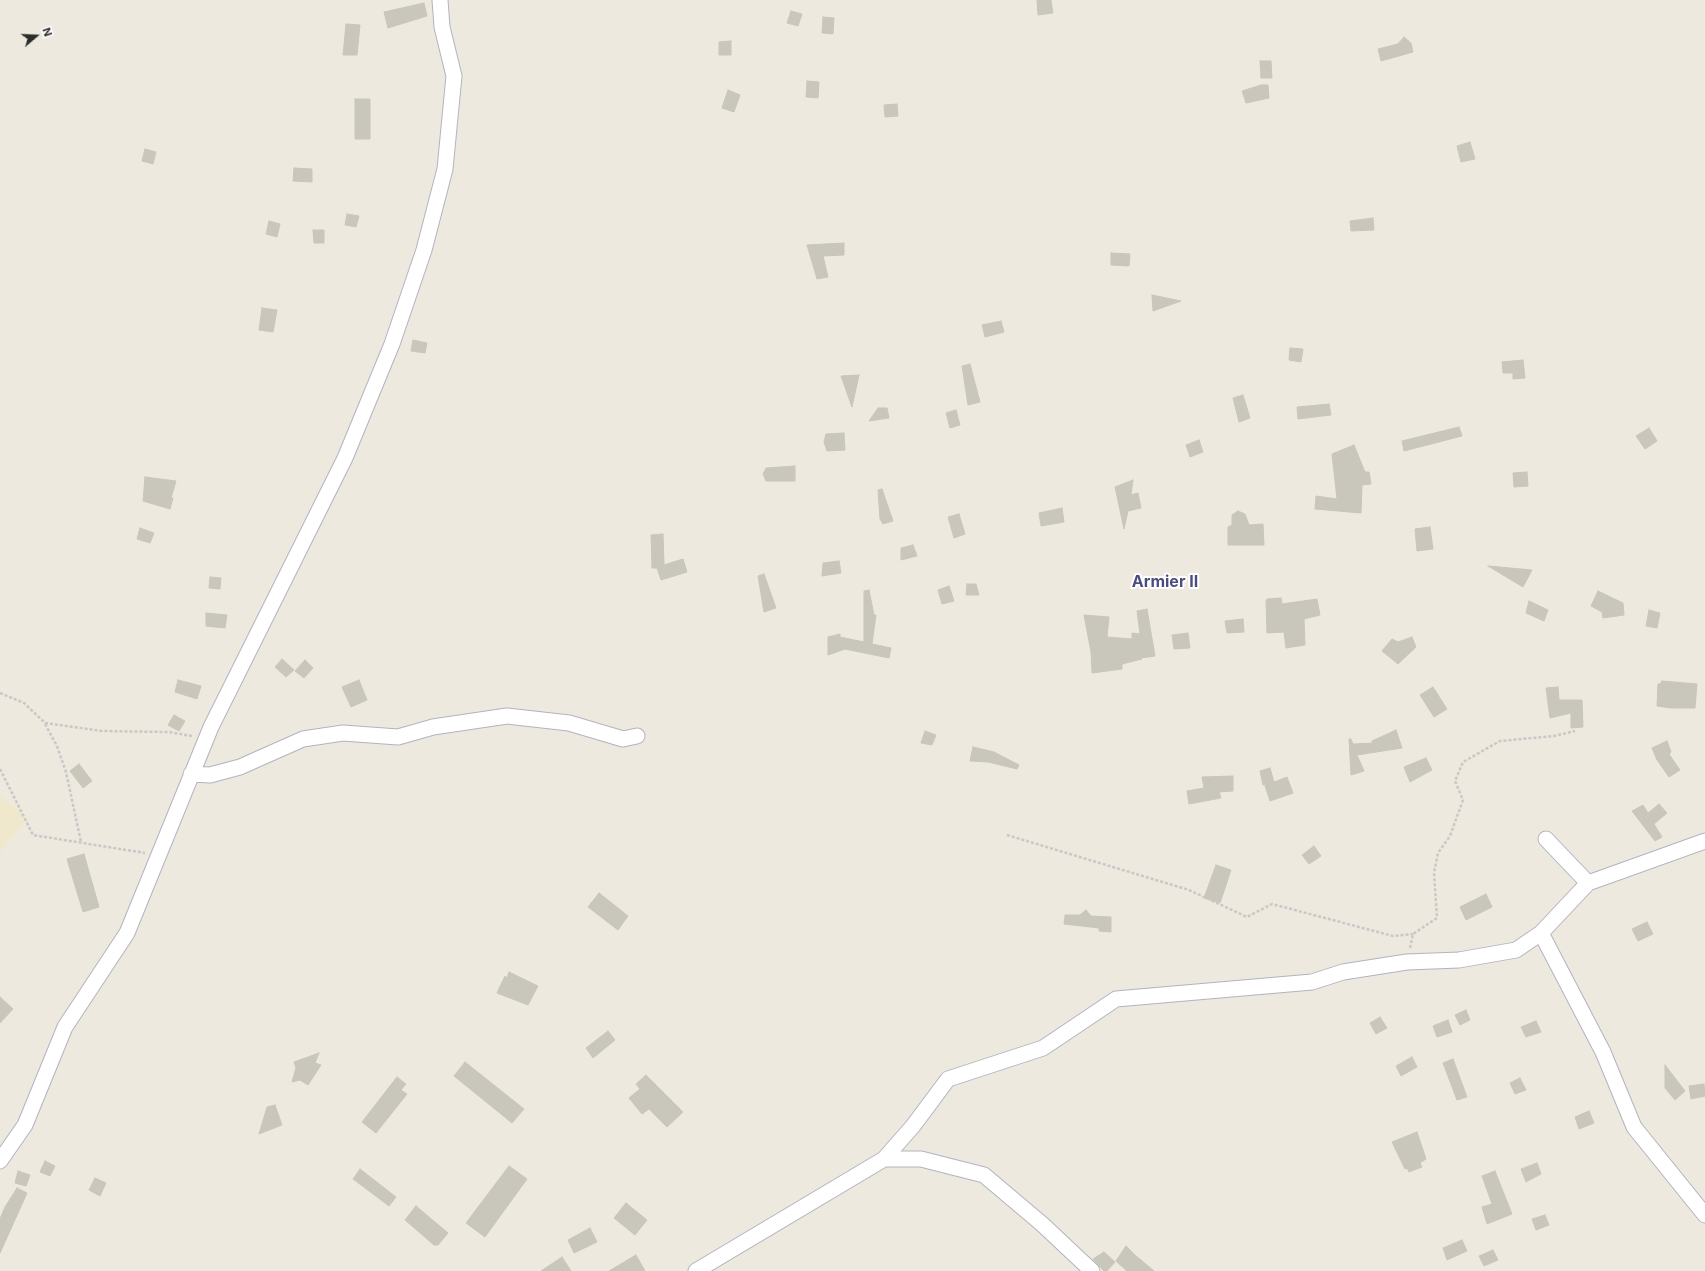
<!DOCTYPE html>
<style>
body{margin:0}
#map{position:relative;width:1705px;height:1271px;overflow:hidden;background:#eee9de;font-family:Inter,sans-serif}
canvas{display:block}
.north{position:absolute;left:16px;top:16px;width:40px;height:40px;-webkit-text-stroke:3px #fff;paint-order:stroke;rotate:71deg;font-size:11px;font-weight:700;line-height:16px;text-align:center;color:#2c2c2c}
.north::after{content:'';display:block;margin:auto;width:14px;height:18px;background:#2c2c2c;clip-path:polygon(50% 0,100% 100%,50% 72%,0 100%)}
</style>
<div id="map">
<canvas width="1705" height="1271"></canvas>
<div class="north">N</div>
</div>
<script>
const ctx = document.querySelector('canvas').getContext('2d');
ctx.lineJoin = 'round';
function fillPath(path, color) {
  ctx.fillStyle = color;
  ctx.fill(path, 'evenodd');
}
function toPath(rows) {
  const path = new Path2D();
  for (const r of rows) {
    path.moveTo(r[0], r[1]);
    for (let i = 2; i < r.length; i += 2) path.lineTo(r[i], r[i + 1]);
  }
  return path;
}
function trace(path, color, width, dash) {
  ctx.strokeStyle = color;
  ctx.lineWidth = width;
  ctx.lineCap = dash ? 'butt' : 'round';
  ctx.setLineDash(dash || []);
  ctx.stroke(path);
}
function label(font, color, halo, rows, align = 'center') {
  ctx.font = font + ' Inter,sans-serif';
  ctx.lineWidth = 4;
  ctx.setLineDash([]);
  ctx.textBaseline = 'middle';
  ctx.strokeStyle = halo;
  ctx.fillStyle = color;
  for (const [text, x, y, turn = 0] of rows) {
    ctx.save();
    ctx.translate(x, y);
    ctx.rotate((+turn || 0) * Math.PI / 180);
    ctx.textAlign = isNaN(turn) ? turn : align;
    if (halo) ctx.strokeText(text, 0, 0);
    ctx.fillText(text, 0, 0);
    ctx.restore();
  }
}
fillPath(toPath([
 [0,795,28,818,0,853]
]), '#f0e8cd');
const building = toPath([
 [1037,0,1051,0,1053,13,1038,15,1037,0],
 [424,3,427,16,388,28,384,12,424,3],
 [791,11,802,14,798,26,787,23,791,11],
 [823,17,834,18,833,34,822,33,823,17],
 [346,24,360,25,357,55,343,55,346,24],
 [1404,37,1411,43,1413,52,1381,61,1378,49,1398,44,1404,37],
 [731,41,731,55,719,55,719,42,731,41],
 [1260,61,1271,61,1272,78,1261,78,1260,61],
 [807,81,819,82,818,98,806,97,807,81],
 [1261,85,1268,85,1269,98,1246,103,1242,91,1261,85],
 [728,90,740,95,734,112,722,108,728,90],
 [355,99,370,99,370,139,355,139,355,99],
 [897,104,898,116,885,117,884,105,897,104],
 [1470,142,1475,159,1461,162,1457,146,1470,142],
 [145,149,156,152,153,164,142,161,145,149],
 [294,168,312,169,312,182,293,181,294,168],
 [347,214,359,216,356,227,345,225,347,214],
 [1373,218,1374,230,1351,231,1350,221,1373,218],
 [269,221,280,224,277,237,266,234,269,221],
 [313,230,324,230,324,243,314,243,313,230],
 [844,243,844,255,823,256,828,277,817,279,807,245,844,243],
 [1111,253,1130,254,1129,266,1111,265,1111,253],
 [1152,295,1181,301,1153,311,1152,295],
 [262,308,277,310,273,332,259,330,262,308],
 [1001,321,1004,332,985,337,982,325,1001,321],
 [413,340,427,343,425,353,411,351,413,340],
 [1290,348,1303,349,1301,362,1289,360,1290,348],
 [1523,360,1525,378,1513,379,1513,373,1503,373,1502,362,1523,360],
 [970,364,980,402,968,405,962,366,970,364],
 [859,375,852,407,841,376,859,375],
 [1243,395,1250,418,1239,422,1233,398,1243,395],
 [1329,404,1331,415,1298,419,1297,407,1329,404],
 [878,408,887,408,889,418,869,421,878,408],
 [956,410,960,425,950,428,946,413,956,410],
 [1459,427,1462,436,1404,451,1402,441,1459,427],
 [1649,428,1657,441,1645,449,1636,436,1649,428],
 [844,433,845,450,827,451,824,442,826,434,844,433],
 [1199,440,1203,452,1190,457,1186,445,1199,440],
 [1354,445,1365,472,1369,472,1371,484,1362,485,1361,513,1315,509,1316,496,1337,499,1332,454,1354,445],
 [795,466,795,481,766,481,763,474,766,468,795,466],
 [1527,472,1528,486,1514,487,1513,473,1527,472],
 [145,477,176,481,171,498,173,498,170,509,143,501,145,477],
 [1133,480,1131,495,1138,493,1141,508,1128,511,1124,529,1115,487,1133,480],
 [882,489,893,521,883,524,880,519,878,490,882,489],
 [1062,508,1064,522,1041,526,1039,513,1062,508],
 [1238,511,1245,514,1249,525,1263,524,1264,545,1228,545,1228,527,1232,525,1232,515,1238,511],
 [959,514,965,534,954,538,948,517,959,514],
 [1430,527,1433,549,1417,551,1415,529,1430,527],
 [140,528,154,533,150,543,137,539,140,528],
 [663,534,664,565,683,559,687,572,661,580,657,568,652,568,651,535,663,534],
 [913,545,917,556,901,560,901,548,913,545],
 [839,561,841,573,822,576,823,563,839,561],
 [1488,566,1532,570,1523,587,1488,566],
 [764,574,776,608,764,612,758,576,764,574],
 [210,577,221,578,220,589,209,588,210,577],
 [967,584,976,584,979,595,966,595,967,584],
 [949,586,954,601,942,604,938,590,949,586],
 [869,590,874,615,876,615,872,644,891,648,889,658,845,649,828,655,828,637,840,634,840,637,864,642,864,591,869,590],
 [1598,591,1623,603,1624,615,1603,618,1602,612,1591,606,1598,591],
 [1281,598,1282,604,1317,599,1320,615,1304,619,1305,645,1286,648,1284,632,1267,633,1266,601,1267,599,1281,598],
 [1529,601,1548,610,1544,621,1526,613,1529,601],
 [1147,609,1155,656,1141,658,1142,659,1122,664,1122,669,1092,673,1091,652,1084,615,1109,617,1107,637,1132,639,1132,633,1140,634,1137,611,1147,609],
 [1649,610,1660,613,1657,628,1646,626,1649,610],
 [206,613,227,615,225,628,206,626,206,613],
 [1243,619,1244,632,1227,633,1225,621,1243,619],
 [1188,633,1190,648,1174,649,1172,635,1188,633],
 [1412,637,1416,647,1398,664,1382,651,1392,639,1398,642,1412,637],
 [282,659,294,670,286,677,275,667,282,659],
 [305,660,313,668,304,678,295,671,305,660],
 [178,680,201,686,197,699,175,692,178,680],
 [359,680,367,700,351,707,342,687,359,680],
 [1662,681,1697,684,1695,708,1671,708,1657,706,1658,684,1660,684,1662,681],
 [1433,687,1447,709,1434,717,1420,695,1433,687],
 [1558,687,1559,700,1582,700,1583,727,1571,728,1571,713,1550,718,1546,688,1558,687],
 [174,715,185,721,179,731,168,725,174,715],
 [1396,730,1402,748,1357,755,1364,771,1351,775,1349,739,1351,739,1353,744,1373,743,1372,741,1396,730],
 [925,731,936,735,932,745,921,743,925,731],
 [1667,741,1671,752,1669,754,1680,770,1669,777,1657,760,1652,748,1667,741],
 [973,747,994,752,1019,765,1017,769,988,762,970,761,973,747],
 [1426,758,1432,770,1410,782,1404,767,1426,758],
 [79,764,92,781,83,788,70,771,79,764],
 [1270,768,1274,782,1287,777,1293,793,1270,801,1265,786,1269,784,1263,785,1260,771,1270,768],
 [1233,776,1233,791,1219,792,1221,798,1189,804,1187,791,1204,788,1202,777,1233,776],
 [1659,804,1667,813,1654,824,1662,837,1655,841,1632,811,1643,805,1648,813,1659,804],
 [1314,846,1321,856,1309,864,1302,855,1314,846],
 [84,854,99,907,83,912,67,859,84,854],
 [1216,865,1231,870,1220,903,1204,898,1216,865],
 [599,893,628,916,618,930,588,907,599,893],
 [1486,894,1492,907,1466,920,1460,907,1486,894],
 [1086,910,1091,916,1111,917,1111,932,1099,931,1099,928,1064,924,1065,915,1080,915,1086,910],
 [1647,922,1653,934,1638,941,1632,929,1647,922],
 [509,972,538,986,528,1005,497,993,505,976,507,978,509,972],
 [0,997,13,1009,0,1023,0,997],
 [1466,1010,1470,1020,1460,1025,1455,1015,1466,1010],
 [1380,1017,1387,1028,1376,1034,1370,1023,1380,1017],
 [1448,1020,1452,1032,1437,1037,1433,1026,1448,1020],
 [1536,1021,1541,1032,1526,1037,1521,1027,1536,1021],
 [608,1031,615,1040,593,1058,586,1048,608,1031],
 [319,1053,315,1063,321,1065,308,1085,300,1080,292,1082,296,1068,294,1062,319,1053],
 [1412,1057,1417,1067,1401,1076,1396,1066,1412,1057],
 [1453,1059,1467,1097,1457,1100,1443,1063,1453,1059],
 [465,1062,524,1109,512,1123,454,1076,465,1062],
 [1665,1065,1685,1091,1675,1100,1665,1088,1665,1065],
 [646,1075,683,1112,667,1127,649,1109,642,1114,629,1098,640,1089,636,1084,646,1075],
 [397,1077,406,1084,401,1090,407,1094,376,1133,362,1122,397,1077],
 [1520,1078,1526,1090,1515,1094,1510,1083,1520,1078],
 [1704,1084,1705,1096,1691,1099,1689,1086,1704,1084],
 [275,1105,282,1125,259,1134,267,1107,275,1105],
 [1589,1111,1594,1123,1579,1129,1575,1117,1589,1111],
 [1417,1132,1426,1159,1420,1163,1422,1167,1409,1172,1407,1168,1405,1169,1392,1142,1417,1132],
 [45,1161,55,1166,50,1176,40,1172,45,1161],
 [1537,1163,1541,1174,1526,1182,1521,1169,1537,1163],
 [509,1166,527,1179,485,1237,466,1223,509,1166],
 [360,1169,396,1197,389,1206,353,1179,360,1169],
 [18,1171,30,1175,26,1186,15,1183,18,1171],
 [1495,1171,1512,1214,1487,1224,1482,1207,1492,1204,1482,1176,1495,1171],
 [95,1178,106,1183,100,1196,89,1190,95,1178],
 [17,1188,27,1193,0,1253,0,1219,5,1207,17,1188],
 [626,1203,647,1220,635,1235,614,1218,626,1203],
 [416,1206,448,1233,438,1245,434,1245,405,1220,416,1206],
 [1545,1215,1549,1225,1536,1230,1532,1219,1545,1215],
 [590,1228,597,1242,574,1253,568,1240,590,1228],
 [1462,1240,1467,1251,1447,1260,1443,1248,1462,1240],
 [1126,1246,1135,1255,1154,1271,1127,1271,1116,1261,1126,1246],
 [1493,1250,1498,1260,1484,1266,1479,1256,1493,1250],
 [1104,1252,1115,1262,1107,1271,1104,1271,1093,1259,1104,1252],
 [636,1255,645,1271,609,1271,636,1255],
 [562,1257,571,1271,541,1271,562,1257]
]);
fillPath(building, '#c9c7bc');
trace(building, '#cac5b7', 1);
const street = toPath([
 [191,774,210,775,240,767,303,739,343,733,398,737,433,727,507,716,569,723,623,739,637,736],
 [1588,883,1705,841],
 [1541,933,1603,1052,1634,1127,1705,1215],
 [884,1159,921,1159,984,1175,1042,1224,1092,1271],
 [0,1161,25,1125,65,1027,127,933,211,727,345,458,392,344,424,250,445,169,454,76,442,27,440,0],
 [696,1271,884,1159,913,1126,948,1079,1043,1048,1116,999,1312,982,1343,972,1407,962,1459,960,1516,950,1541,933,1588,883,1546,839]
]);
trace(street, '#b2b3c0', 17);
trace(toPath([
 [0,693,24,703,45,723,102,731,169,732,192,736],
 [45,724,57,746,66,772,81,842],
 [0,769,33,835,145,853],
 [1007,835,1189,890,1247,917,1272,904,1393,936,1413,934],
 [1410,948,1413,934,1437,918,1434,873,1438,853,1450,836,1463,800,1455,781,1463,762,1500,741,1554,736,1575,731]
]), '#c8c8c8', 2.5, [3, 2]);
trace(street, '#fff', 15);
label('bold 16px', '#4a4e7f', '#fff', [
 ["Armier II",1165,582]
]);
</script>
